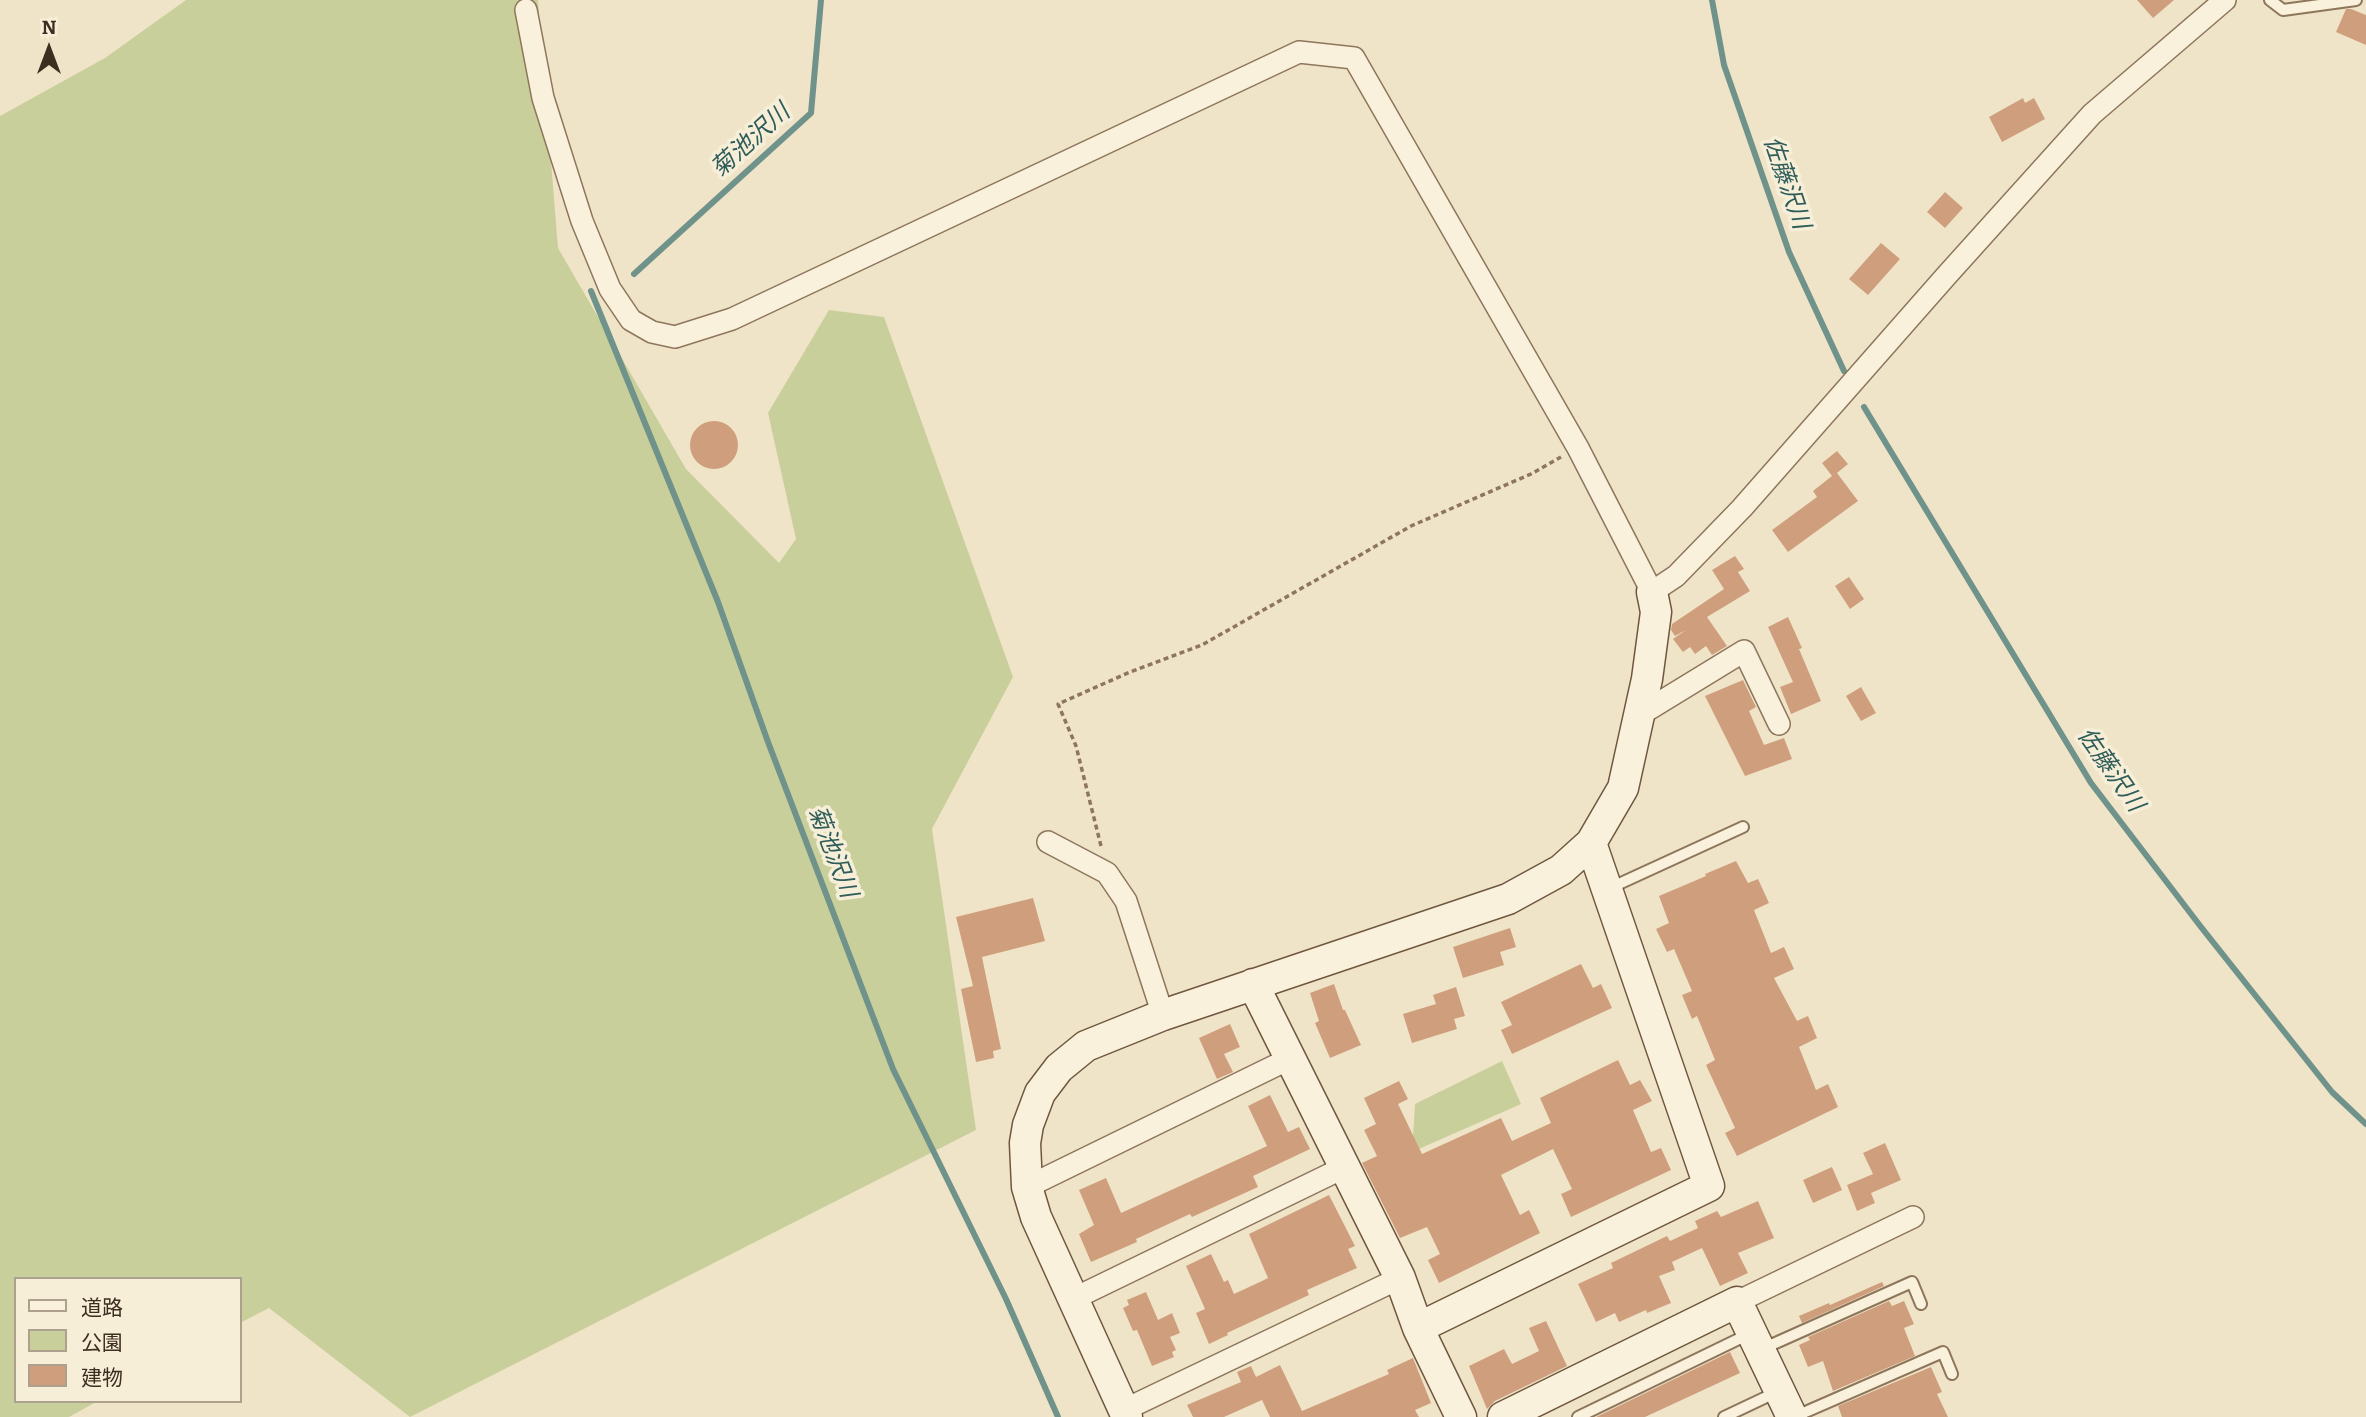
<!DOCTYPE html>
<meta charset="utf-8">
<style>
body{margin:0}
#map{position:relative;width:2366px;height:1417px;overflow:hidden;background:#f0e4c8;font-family:Bitter,"Noto Sans JP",serif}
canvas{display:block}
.legend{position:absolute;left:14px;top:1277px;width:228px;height:126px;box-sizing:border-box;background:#f7eed8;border:2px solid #ada18e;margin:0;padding:9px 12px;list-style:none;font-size:21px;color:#3d2e20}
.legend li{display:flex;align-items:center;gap:14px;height:35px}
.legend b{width:35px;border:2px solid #ada18e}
.north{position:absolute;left:14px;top:14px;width:70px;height:70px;-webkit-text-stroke:5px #f7eed8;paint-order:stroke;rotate:0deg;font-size:19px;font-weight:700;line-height:28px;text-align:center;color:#3d2e20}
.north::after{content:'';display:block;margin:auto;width:24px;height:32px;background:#3d2e20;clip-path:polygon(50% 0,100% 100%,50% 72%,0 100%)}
</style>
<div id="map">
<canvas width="2366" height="1417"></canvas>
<ul class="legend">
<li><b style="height:9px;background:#faf1dc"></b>道路</li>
<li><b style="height:19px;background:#c9cf9b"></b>公園</li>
<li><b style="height:19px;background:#cf9f7d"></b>建物</li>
</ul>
<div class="north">N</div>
</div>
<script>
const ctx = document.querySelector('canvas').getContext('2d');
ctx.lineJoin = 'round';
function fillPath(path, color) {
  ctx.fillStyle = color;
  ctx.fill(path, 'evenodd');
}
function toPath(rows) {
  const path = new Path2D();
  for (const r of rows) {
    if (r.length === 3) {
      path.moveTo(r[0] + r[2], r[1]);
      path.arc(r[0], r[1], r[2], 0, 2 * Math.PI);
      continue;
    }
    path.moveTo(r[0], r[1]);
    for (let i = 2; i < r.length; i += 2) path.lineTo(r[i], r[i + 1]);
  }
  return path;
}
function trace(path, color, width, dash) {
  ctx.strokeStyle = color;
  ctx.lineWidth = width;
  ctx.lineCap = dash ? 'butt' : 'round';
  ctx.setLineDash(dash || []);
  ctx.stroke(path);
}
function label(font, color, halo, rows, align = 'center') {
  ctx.font = font + ' Bitter,"Noto Sans JP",serif';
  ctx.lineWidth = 7;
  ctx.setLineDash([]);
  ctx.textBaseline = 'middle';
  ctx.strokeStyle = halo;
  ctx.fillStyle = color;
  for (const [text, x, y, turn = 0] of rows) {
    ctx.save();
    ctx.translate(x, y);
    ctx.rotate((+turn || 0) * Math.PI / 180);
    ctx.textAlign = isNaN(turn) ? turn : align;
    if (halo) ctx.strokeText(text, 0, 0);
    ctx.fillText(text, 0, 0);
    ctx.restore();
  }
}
fillPath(toPath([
 [186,0,538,0,558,248,686,469,779,563,796,539,768,413,829,310,884,317,1013,677,932,829,976,1130,410,1417,269,1308,240,1323,240,1279,16,1279,16,1401,98,1401,69,1417,0,1417,0,116,105,58],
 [1502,1061,1521,1104,1412,1152,1415,1104]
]), '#c9cf9b');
trace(toPath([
 [1712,0,1724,65,1789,252,1844,371],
 [634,274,811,113,821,0],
 [591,291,718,602,768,742,893,1069,1006,1299,1058,1417],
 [1864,407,2091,783,2201,927,2332,1092,2366,1124]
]), '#6f938a', 6);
fillPath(toPath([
 [2137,0,2174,0,2153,18],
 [2346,9,2351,9,2366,15,2366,45,2336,32],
 [2023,98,2025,103,2034,98,2045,119,2002,142,1989,117],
 [1945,192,1963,208,1945,228,1927,212],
 [1881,243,1900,259,1868,295,1849,279],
 [714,445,24],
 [1837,451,1848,464,1837,473,1858,501,1788,552,1772,530,1817,497,1813,491,1832,476,1822,463],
 [1735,556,1744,569,1738,572,1750,591,1707,617,1727,646,1712,655,1706,646,1695,654,1690,647,1683,652,1673,639,1686,630,1675,636,1671,630,1672,624,1724,589,1712,570],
 [1849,577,1864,599,1850,609,1835,586],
 [1788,617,1802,648,1799,649,1821,701,1791,714,1780,687,1793,682,1768,627],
 [1743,680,1756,707,1749,711,1764,745,1784,738,1792,759,1745,776,1705,696],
 [1861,687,1876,713,1861,721,1846,696],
 [1736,861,1748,883,1758,879,1769,903,1754,910,1771,953,1784,947,1794,969,1774,978,1797,1021,1808,1016,1817,1038,1799,1047,1816,1090,1828,1084,1838,1107,1737,1156,1725,1133,1735,1128,1706,1065,1715,1060,1697,1016,1692,1019,1682,995,1692,991,1674,949,1667,952,1656,929,1669,923,1659,896,1706,876,1705,874],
 [1033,898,1045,941,982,957,1001,1049,993,1051,994,1058,976,1062,961,989,973,986,956,917],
 [1510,928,1516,947,1500,952,1504,965,1463,978,1453,947],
 [1581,964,1593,988,1601,984,1612,1008,1512,1054,1501,1030,1512,1025,1501,1002],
 [1334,984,1343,1010,1345,1010,1361,1045,1330,1058,1315,1023,1319,1021,1310,993],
 [1456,987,1465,1016,1454,1019,1457,1029,1412,1043,1403,1014,1436,1004,1433,995],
 [1230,1024,1240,1047,1224,1054,1233,1072,1217,1079,1199,1038],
 [1618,1060,1630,1085,1640,1080,1652,1101,1633,1110,1651,1152,1661,1148,1671,1170,1571,1217,1561,1194,1572,1189,1553,1149,1501,1175,1520,1215,1529,1210,1540,1233,1439,1283,1428,1260,1440,1254,1427,1227,1400,1238,1362,1163,1377,1156,1364,1130,1376,1124,1364,1098,1399,1081,1408,1099,1398,1104,1422,1154,1501,1118,1512,1141,1551,1123,1540,1098],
 [1270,1095,1288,1132,1299,1127,1310,1149,1253,1176,1258,1187,1192,1217,1190,1214,1136,1239,1137,1242,1091,1262,1079,1234,1094,1225,1079,1190,1106,1178,1121,1213,1252,1153,1267,1146,1248,1106],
 [1885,1143,1901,1180,1871,1193,1875,1203,1857,1211,1847,1185,1873,1174,1863,1153],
 [1832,1167,1842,1190,1813,1203,1803,1180],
 [1329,1195,1355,1246,1348,1249,1357,1268,1307,1290,1309,1295,1227,1333,1228,1335,1209,1344,1196,1313,1205,1309,1186,1266,1211,1254,1224,1282,1228,1280,1234,1294,1262,1281,1268,1278,1249,1234],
 [1758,1201,1774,1238,1738,1253,1748,1273,1720,1286,1702,1248,1672,1262,1675,1270,1659,1276,1671,1303,1647,1313,1646,1310,1619,1322,1615,1313,1596,1322,1578,1284,1613,1268,1611,1263,1667,1236,1670,1241,1698,1228,1695,1221,1717,1211,1721,1217],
 [1882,1282,1884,1286,1802,1323,1799,1316,1829,1303,1830,1305],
 [1146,1292,1158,1320,1172,1313,1180,1333,1170,1337,1176,1350,1172,1352,1174,1357,1152,1366,1137,1330,1133,1331,1123,1308,1129,1305,1127,1300],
 [1889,1301,1892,1306,1904,1301,1914,1324,1904,1328,1915,1356,1833,1391,1823,1361,1808,1367,1799,1345,1810,1340,1808,1337],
 [1546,1321,1567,1366,1495,1401,1487,1409,1469,1366,1504,1349,1512,1364,1539,1351,1529,1328],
 [1730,1352,1740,1373,1645,1417,1596,1417],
 [1413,1358,1431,1403,1415,1410,1419,1417,1270,1417,1262,1400,1224,1417,1193,1417,1187,1405,1241,1382,1237,1372,1251,1366,1256,1377,1280,1365,1302,1411,1389,1374,1387,1370],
 [1931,1367,1942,1392,1937,1394,1948,1417,1842,1417,1838,1406]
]), '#cf9f7d');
const lane = toPath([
 [2270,0,2283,10,2356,0],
 [1610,888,1743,827],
 [1762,1349,1912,1282,1921,1304],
 [1578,1417,1749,1334],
 [1724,1417,1779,1391],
 [1794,1417,1943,1352,1952,1374]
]);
const street = toPath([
 [526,10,543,98,582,221,610,289,631,320,652,332,675,337,732,319,1299,52,1354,58,1578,448,1652,592,1676,576,1742,508,1947,275,2092,114,2225,0],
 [1641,714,1744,651,1779,724],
 [1048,842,1107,873,1126,901,1163,1015],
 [1027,1187,1291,1058],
 [1073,1299,1345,1167],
 [1737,1302,1913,1217],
 [1124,1410,1400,1278]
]);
const secondary = toPath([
 [1253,984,1400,1278,1418,1328],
 [1127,1417,1036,1217,1027,1187,1025,1143,1028,1125,1040,1093,1059,1068,1086,1046,1163,1015,1508,899,1561,870,1591,843,1623,788,1647,679,1656,612,1652,592],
 [1461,1417,1418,1328,1709,1186,1591,843],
 [1503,1417,1737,1302,1792,1417]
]);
trace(lane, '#8d765c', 14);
trace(street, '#8d765c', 24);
trace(secondary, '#6f573f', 33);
trace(toPath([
 [1101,846,1076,746,1058,704,1130,672,1202,645,1411,526,1531,474,1561,457]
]), '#8d765c', 3.5, [5, 3.5]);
trace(lane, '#faf1dc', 10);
trace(street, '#faf1dc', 21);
trace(secondary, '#faf1dc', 30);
label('italic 24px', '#2f5d5a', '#f7eed8', [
 ["菊池沢川",751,141,-42],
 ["佐藤沢川",1786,183,71],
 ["佐藤沢川",2110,770,55],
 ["菊池沢川",832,852,69]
]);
</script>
